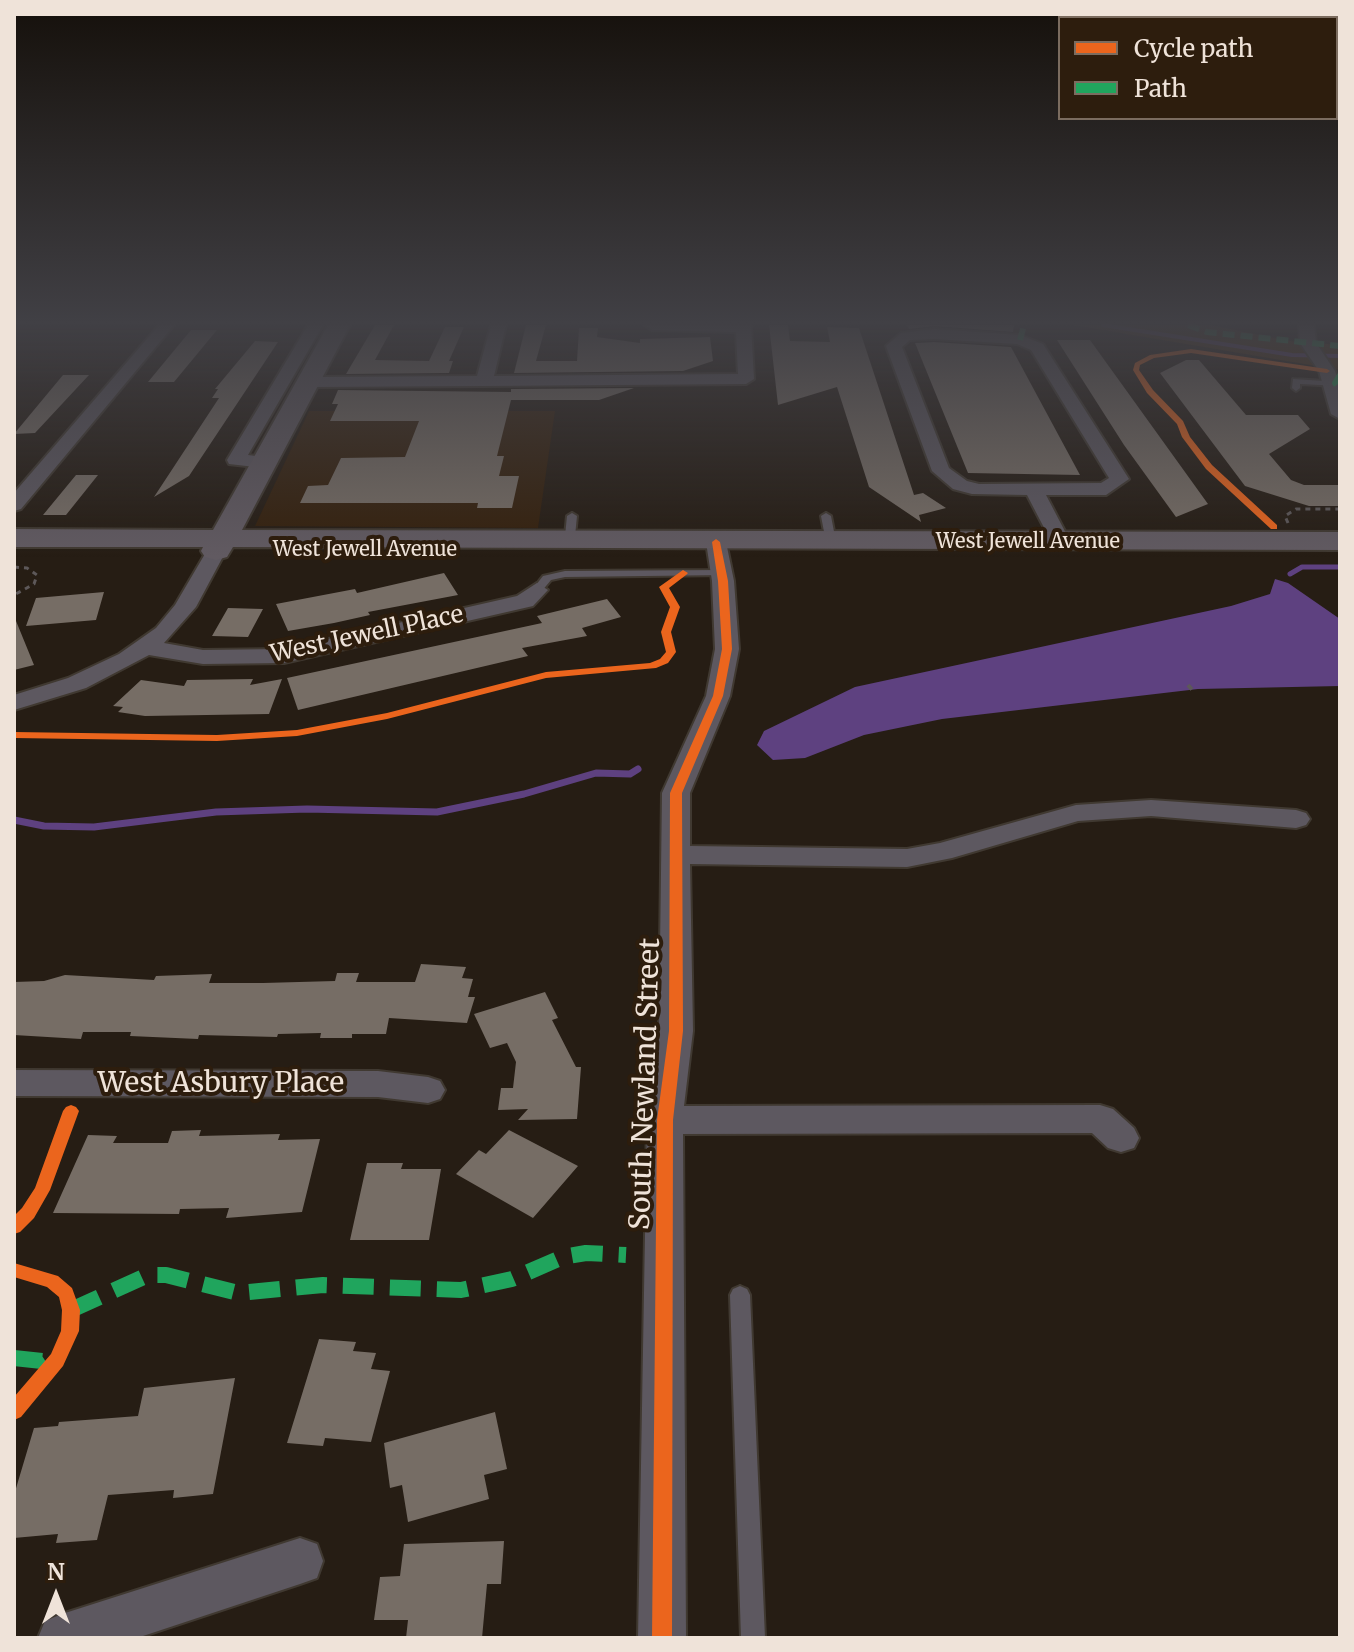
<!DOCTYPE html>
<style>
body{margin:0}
#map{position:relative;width:1354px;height:1652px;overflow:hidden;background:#261d14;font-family:Merriweather,serif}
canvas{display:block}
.frame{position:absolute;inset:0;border:16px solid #efe3d9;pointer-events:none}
.legend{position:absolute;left:1058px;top:16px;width:280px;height:104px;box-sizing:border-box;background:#2d1d0d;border:2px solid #7b6c5f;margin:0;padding:10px 14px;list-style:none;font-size:24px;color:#efe3d9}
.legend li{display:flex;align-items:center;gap:16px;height:40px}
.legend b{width:40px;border:2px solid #7b6c5f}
.north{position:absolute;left:16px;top:1556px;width:80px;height:80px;-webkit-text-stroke:6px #2d1d0d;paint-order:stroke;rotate:0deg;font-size:22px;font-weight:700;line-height:32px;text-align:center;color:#efe3d9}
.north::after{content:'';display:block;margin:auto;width:28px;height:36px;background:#efe3d9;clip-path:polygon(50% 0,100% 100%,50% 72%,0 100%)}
</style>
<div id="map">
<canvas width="1354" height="1652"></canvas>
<div class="frame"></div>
<ul class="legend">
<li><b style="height:10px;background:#eb651d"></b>Cycle path</li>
<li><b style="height:10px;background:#20a55d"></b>Path</li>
</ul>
<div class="north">N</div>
</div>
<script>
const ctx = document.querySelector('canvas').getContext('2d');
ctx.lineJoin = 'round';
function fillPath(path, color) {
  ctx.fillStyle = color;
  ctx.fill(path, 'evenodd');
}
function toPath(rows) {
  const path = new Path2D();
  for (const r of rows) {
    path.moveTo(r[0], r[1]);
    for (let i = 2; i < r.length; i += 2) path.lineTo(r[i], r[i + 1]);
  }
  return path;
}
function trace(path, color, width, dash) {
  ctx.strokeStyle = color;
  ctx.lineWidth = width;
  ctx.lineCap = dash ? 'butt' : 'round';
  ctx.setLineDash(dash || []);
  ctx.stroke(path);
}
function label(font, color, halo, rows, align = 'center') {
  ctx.font = font + ' Merriweather,serif';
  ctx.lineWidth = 8;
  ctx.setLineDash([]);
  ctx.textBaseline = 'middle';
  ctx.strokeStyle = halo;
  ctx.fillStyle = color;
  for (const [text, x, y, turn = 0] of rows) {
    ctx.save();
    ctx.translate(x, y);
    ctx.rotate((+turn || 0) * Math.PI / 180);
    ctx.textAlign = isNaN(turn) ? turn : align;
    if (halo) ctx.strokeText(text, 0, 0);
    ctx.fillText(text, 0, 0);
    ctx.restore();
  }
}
fillPath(toPath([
 [309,411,555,411,538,528,255,526]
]), '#35210d');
fillPath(toPath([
 [1073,325,1211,325,1290,341,1340,345,1340,370]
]), '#4d2e0c');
fillPath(toPath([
 [1275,579,1288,583,1340,619,1340,686,1198,689,942,719,864,735,805,758,773,760,757,745,764,731,855,687,1231,606,1270,594]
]), '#5e4180');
trace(toPath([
 [1103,325,1292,355,1340,356]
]), '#5e4180', 4);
trace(toPath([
 [1290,574,1302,567,1340,567]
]), '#5e4180', 5);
trace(toPath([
 [14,820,44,826,94,827,216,812,307,809,437,812,524,794,596,773,630,774,638,769]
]), '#5e4180', 7);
fillPath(toPath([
 [375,325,394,325,375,360,429,361,445,327,464,327,449,361,453,361,449,373,346,374],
 [526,325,546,325,536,361,577,361,579,328,598,328,597,337,640,343,640,339,710,337,713,361,683,371,514,373],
 [769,325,788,325,790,341,830,342,827,327,859,328,914,495,923,493,946,508,919,515,921,522,869,487,837,387,778,405],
 [907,325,1014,325,1013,332,934,326,909,329],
 [191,330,217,330,174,382,148,382],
 [1057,340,1090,340,1208,504,1176,517,1124,445],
 [255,341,278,342,189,476,154,497,219,398,212,398,218,389,215,389],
 [934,342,1011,347,1080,475,968,473,915,343],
 [1186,360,1199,360,1246,415,1298,415,1310,429,1269,454,1291,480,1304,485,1340,485,1340,506,1309,506,1245,486,1160,373],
 [63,375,89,375,35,433,14,434],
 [634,388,599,400,511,400,497,456,504,456,499,476,519,476,512,508,477,508,478,503,300,503,308,486,328,485,341,458,405,457,419,421,330,421,338,404,332,404,338,390,511,392,511,389],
 [76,475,98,475,66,515,43,515],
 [444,573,458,595,368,612,370,615,334,623,288,631,276,604,355,589,357,593],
 [104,592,96,620,26,626,36,598],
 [607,599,621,617,582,628,587,636,522,648,528,656,298,710,287,678,542,623,537,616],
 [228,608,263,609,248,637,212,636],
 [14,616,34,665,14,670],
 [253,679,250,685,282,679,269,714,145,716,118,712,123,707,113,706,141,680,184,686,187,680],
 [421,964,466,967,462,978,473,979,468,997,475,997,467,1023,389,1018,386,1034,352,1034,352,1038,320,1038,321,1033,278,1034,277,1037,199,1035,198,1039,130,1036,131,1032,83,1032,81,1039,14,1035,14,982,44,981,65,975,154,980,156,976,212,974,209,983,263,983,335,981,337,973,359,973,356,982,415,982],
 [545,992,558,1018,552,1020,576,1067,581,1067,577,1119,518,1120,528,1109,498,1110,501,1088,513,1088,516,1062,507,1043,490,1048,474,1014],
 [201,1130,199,1136,280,1134,278,1140,320,1139,302,1212,226,1218,229,1208,180,1209,179,1214,53,1213,88,1135,117,1136,113,1143,168,1143,172,1131],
 [509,1130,578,1166,533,1218,456,1174,479,1150,486,1154],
 [367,1163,403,1163,401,1169,441,1169,429,1240,350,1240],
 [319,1339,356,1342,353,1351,376,1353,371,1369,390,1371,371,1442,325,1438,323,1446,287,1443],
 [235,1378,213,1494,173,1498,174,1490,108,1495,97,1540,56,1543,58,1534,14,1538,14,1495,34,1428,58,1426,59,1422,138,1416,144,1388],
 [495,1412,507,1469,484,1475,489,1499,408,1522,402,1485,390,1488,384,1443],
 [504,1541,501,1584,487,1584,482,1638,406,1638,408,1620,374,1620,380,1577,400,1576,404,1544]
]), '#766d65');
const lane = toPath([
 [1293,379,1340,382,1340,386,1300,384,1300,388,1296,391,1292,388,1293,379],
 [572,513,577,516,575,536,570,539,565,536,567,516,572,513],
 [826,513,831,516,836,542,831,545,826,542,821,516,826,513],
 [722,570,726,571,726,575,565,577,551,580,541,592,537,593,532,590,543,576,565,571,722,570],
 [740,1286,747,1289,750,1295,765,1638,741,1638,730,1295,733,1289,740,1286]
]);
const street = toPath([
 [159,325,174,325,21,509,14,511,14,493,159,325],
 [308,325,323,325,248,455,271,458,273,462,264,468,229,464,227,460,308,325],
 [491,325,506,325,494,376,738,374,736,332,652,330,645,325,751,325,754,379,746,384,484,386,308,387,300,382,308,377,477,376,491,325],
 [1299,325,1314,325,1316,343,1335,371,1340,386,1340,419,1331,414,1319,371,1300,343,1299,325],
 [934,329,1020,335,1043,344,1129,479,1106,495,1046,495,1070,541,1067,545,1053,545,1027,495,972,494,953,489,932,471,886,346,901,333,934,329],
 [934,339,1017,344,1031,350,1109,478,1101,483,979,484,967,481,949,468,902,347,910,340,934,339],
 [716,536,726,542,734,581,739,649,730,696,690,793,690,846,907,849,940,843,1076,805,1151,800,1296,810,1306,813,1310,819,1306,825,1296,828,1151,816,1078,821,952,858,907,867,690,864,693,1031,684,1106,1100,1105,1113,1109,1134,1128,1139,1138,1134,1148,1121,1152,1108,1148,1092,1133,683,1134,686,1638,638,1638,647,1120,659,1031,662,793,706,696,715,649,712,581,706,542,716,536],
 [216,545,226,551,196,607,164,643,203,650,284,649,517,596,537,583,548,590,533,606,284,663,203,664,149,655,86,688,14,710,14,695,68,678,119,654,156,628,175,605,209,547,216,545],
 [14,1070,378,1071,428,1077,440,1081,445,1090,440,1099,428,1103,378,1097,14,1096,14,1070],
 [300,1538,317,1544,323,1561,317,1578,300,1584,137,1638,38,1638,45,1621,62,1614,300,1538]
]);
const secondary = toPath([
 [328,325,350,325,242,530,1340,532,1340,550,233,547,227,557,216,560,205,557,201,551,203,547,14,547,14,529,213,530,328,325]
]);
trace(lane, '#403931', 4);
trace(street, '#403931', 4);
trace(secondary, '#403931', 4);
trace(toPath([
 [1288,523,1285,516,1296,509,1340,509],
 [14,567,27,568,37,575,34,584,14,595]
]), '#5d5859', 3, [5, 5]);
trace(toPath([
 [1188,685,1195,693]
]), '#5d5859', 4, [6, 6]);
fillPath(lane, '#5d5860');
fillPath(street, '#5d5860');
fillPath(secondary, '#615a61');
trace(toPath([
 [1188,325,1207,332,1340,346],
 [1020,340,1024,325],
 [1340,375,1335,383,1340,390]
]), '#20a55d', 6, [12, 6]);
trace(toPath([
 [71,1310,148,1275,166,1275,238,1293,323,1285,461,1290,512,1279,563,1257,586,1253,626,1255],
 [14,1358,42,1361,56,1352]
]), '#20a55d', 16, [31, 16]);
fillPath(toPath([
 [1191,349,1327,369,1330,371,1327,373,1191,353,1154,358,1140,365,1139,370,1153,390,1183,421,1190,437,1212,465,1277,525,1277,529,1271,529,1206,469,1182,437,1177,424,1147,393,1133,370,1135,363,1150,355,1191,349],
 [716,539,720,542,728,581,732,649,723,696,682,793,683,1031,673,1120,672,1638,652,1638,657,1120,669,1031,670,793,713,696,722,649,718,581,712,542,716,539],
 [683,570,688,573,686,575,669,588,680,607,671,632,676,652,668,663,656,668,546,678,387,719,297,736,217,741,14,738,14,732,217,735,297,730,387,713,546,672,650,663,660,659,666,652,661,632,670,607,659,587,683,570],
 [71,1105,76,1107,79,1111,50,1190,34,1218,20,1232,14,1234,14,1216,22,1208,35,1188,63,1111,66,1107,71,1105],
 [14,1263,58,1276,72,1288,80,1310,79,1331,63,1366,21,1417,14,1420,14,1397,51,1354,61,1331,62,1310,59,1297,47,1287,14,1277,14,1263]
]), '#eb651d');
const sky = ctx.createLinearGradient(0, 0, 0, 557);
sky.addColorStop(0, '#15100b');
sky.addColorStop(0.58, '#414045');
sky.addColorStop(1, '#41404500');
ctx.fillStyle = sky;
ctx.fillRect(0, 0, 1354, 557);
label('20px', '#efe3d9', '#2d1d0d', [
 ["West Jewell Avenue",1028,542],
 ["West Jewell Avenue",365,550]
]);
label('24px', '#efe3d9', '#2d1d0d', [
 ["West Jewell Place",367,635,-12]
]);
label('28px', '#efe3d9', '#2d1d0d', [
 ["West Asbury Place",221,1084],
 ["South Newland Street",646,1084,-88]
]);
</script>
